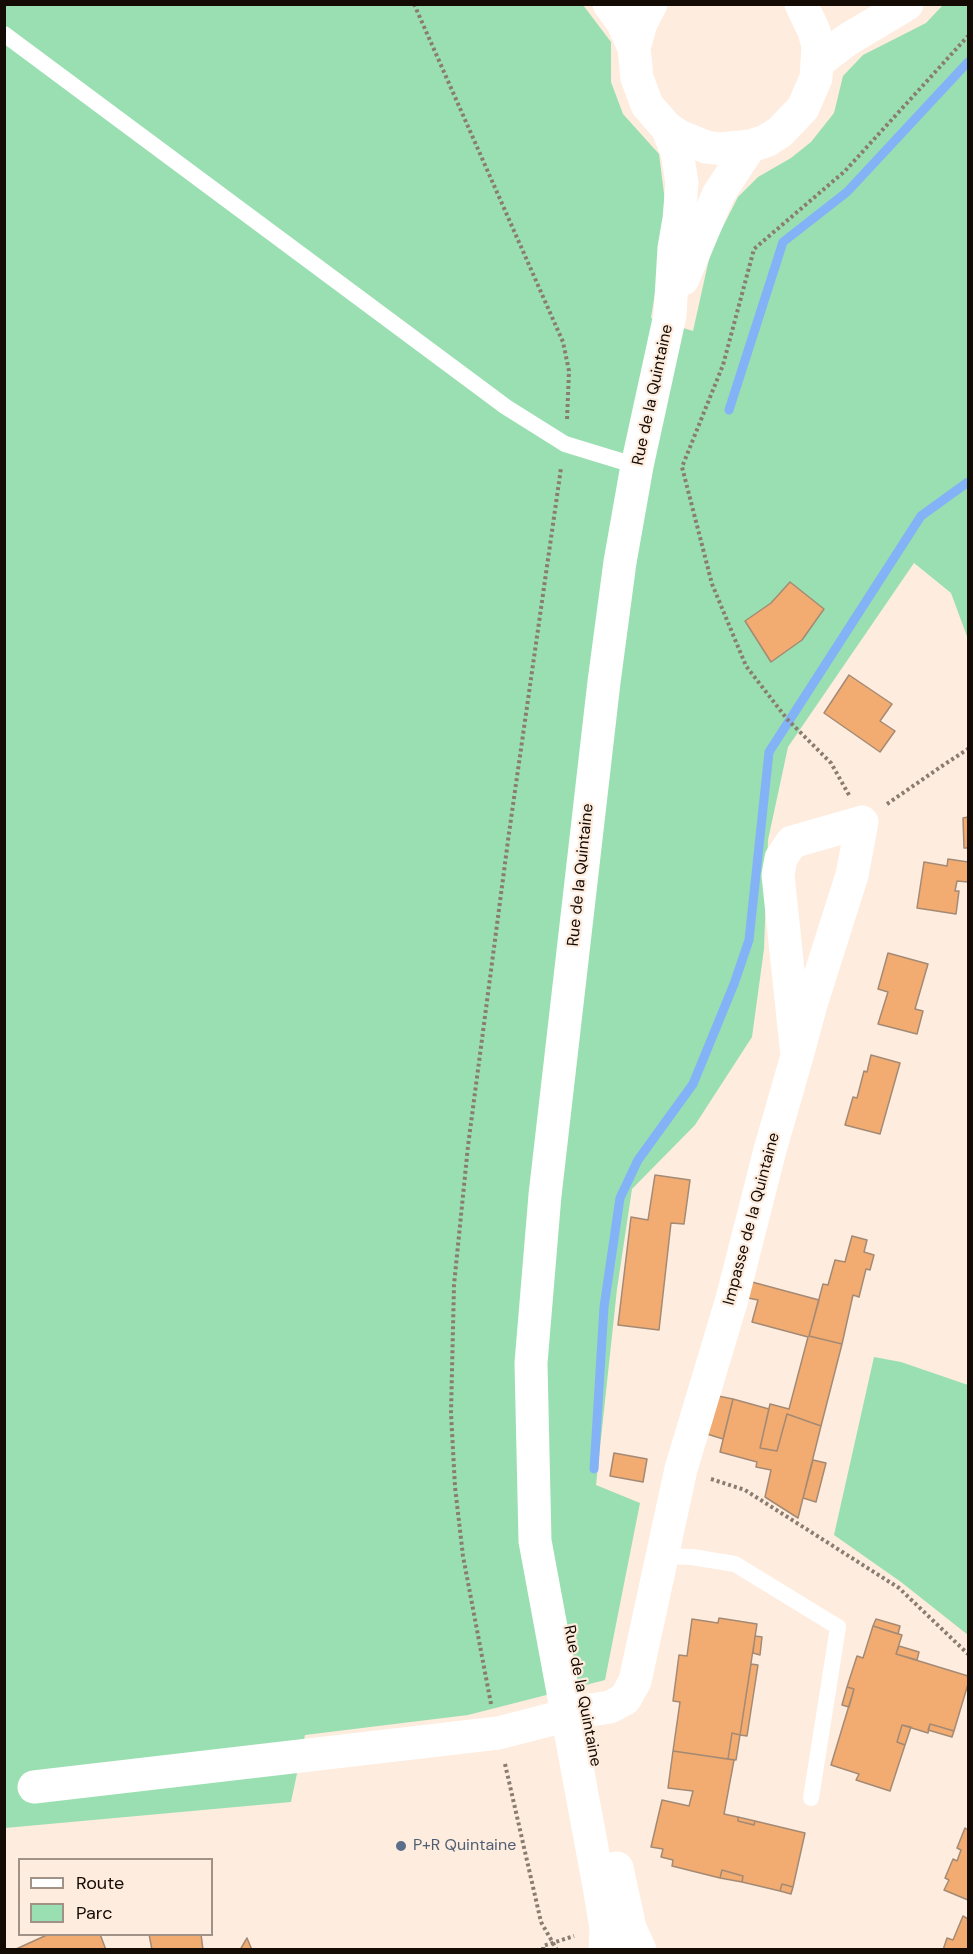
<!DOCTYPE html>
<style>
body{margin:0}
#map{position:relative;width:973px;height:1954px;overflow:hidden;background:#feecde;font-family:"DM Sans",sans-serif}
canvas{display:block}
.frame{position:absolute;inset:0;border:6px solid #140b04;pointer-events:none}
.legend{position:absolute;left:18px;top:1858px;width:195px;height:78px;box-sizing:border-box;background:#feecde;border:2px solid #a09287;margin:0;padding:8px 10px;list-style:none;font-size:18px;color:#140b04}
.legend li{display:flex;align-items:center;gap:12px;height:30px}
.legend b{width:30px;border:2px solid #a09287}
</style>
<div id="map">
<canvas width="973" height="1954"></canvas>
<div class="frame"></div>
<ul class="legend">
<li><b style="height:8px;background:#fff"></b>Route</li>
<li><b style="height:16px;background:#9adfb1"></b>Parc</li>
</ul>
</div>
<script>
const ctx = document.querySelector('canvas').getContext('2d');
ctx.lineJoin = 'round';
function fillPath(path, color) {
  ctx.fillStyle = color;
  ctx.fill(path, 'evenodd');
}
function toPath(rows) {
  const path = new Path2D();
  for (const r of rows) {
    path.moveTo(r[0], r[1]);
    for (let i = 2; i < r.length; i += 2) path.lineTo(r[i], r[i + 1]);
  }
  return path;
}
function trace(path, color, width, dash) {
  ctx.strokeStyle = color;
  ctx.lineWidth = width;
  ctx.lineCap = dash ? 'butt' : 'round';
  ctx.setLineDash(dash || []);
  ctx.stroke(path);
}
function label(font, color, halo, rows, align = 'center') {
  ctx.font = font + ' "DM Sans",sans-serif';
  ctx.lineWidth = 4.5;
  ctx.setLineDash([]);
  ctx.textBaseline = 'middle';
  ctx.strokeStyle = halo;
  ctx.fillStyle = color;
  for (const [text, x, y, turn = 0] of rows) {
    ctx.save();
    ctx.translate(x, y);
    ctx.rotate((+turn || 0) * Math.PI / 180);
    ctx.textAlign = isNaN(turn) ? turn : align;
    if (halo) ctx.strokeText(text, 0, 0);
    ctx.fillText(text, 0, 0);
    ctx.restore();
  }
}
fillPath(toPath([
 [5,5,583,5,611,42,611,82,623,114,659,154,667,217,651,318,693,331,711,250,738,197,758,177,791,158,811,142,834,113,843,76,863,55,926,23,943,5,968,5,968,639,951,593,914,563,788,747,768,840,764,949,752,1037,695,1125,632,1189,617,1289,596,1485,640,1503,605,1680,468,1715,305,1735,291,1802,5,1828],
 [874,1357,901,1362,968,1385,968,1635,901,1582,834,1535]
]), '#9adfb1');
trace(toPath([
 [729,410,783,242,847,192,968,62],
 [594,1469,604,1307,620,1198,638,1160,693,1084,734,984,749,940,769,752,921,516,968,482]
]), '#83b2f7', 9);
const building = toPath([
 [790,582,824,609,802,640,771,662,745,621,771,603,790,582],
 [849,675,892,704,880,721,895,731,880,752,824,713,849,675],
 [968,817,968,848,964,848,963,818,968,817],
 [948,859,968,862,968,882,957,881,955,891,959,891,956,914,917,908,924,862,947,866,948,859],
 [888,953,928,964,915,1009,923,1011,917,1034,878,1024,888,992,878,989,888,953],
 [871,1055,900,1063,880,1134,845,1125,853,1097,857,1098,864,1071,867,1072,871,1055],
 [655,1175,690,1180,684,1224,671,1223,659,1330,618,1325,631,1217,648,1220,655,1175],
 [852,1236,867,1240,864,1252,874,1255,870,1270,866,1269,859,1297,853,1295,842,1344,809,1336,823,1284,828,1285,835,1260,845,1262,852,1236],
 [752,1282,819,1300,809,1336,842,1344,821,1426,787,1414,777,1451,760,1448,770,1404,789,1409,808,1337,752,1322,758,1300,748,1298,752,1282],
 [718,1396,733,1399,723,1439,707,1434,718,1396],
 [733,1399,769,1409,760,1448,777,1451,787,1414,821,1426,798,1518,765,1497,771,1470,756,1467,757,1462,720,1452,733,1399],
 [614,1453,647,1459,643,1482,610,1476,614,1453],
 [813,1460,826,1463,816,1502,803,1498,813,1460],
 [719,1618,757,1624,740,1735,732,1733,728,1759,673,1751,680,1702,673,1701,679,1655,687,1656,692,1619,718,1623,719,1618],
 [876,1619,900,1626,898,1634,873,1626,876,1619],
 [873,1626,902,1635,896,1654,968,1676,968,1684,954,1731,930,1724,928,1733,902,1725,897,1742,905,1745,890,1791,856,1780,859,1774,831,1765,854,1689,847,1687,857,1656,863,1658,873,1626],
 [755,1636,762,1637,760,1655,753,1653,755,1636],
 [899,1646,919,1652,917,1660,896,1654,899,1646],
 [751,1664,758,1665,747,1736,740,1735,751,1664],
 [847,1687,854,1689,849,1707,842,1705,847,1687],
 [930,1724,954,1731,952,1737,928,1730,930,1724],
 [902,1725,911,1727,905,1745,897,1742,902,1725],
 [732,1733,740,1735,736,1760,728,1759,732,1733],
 [673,1751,734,1760,724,1814,738,1817,738,1821,754,1825,755,1821,805,1833,793,1887,782,1884,780,1891,742,1882,743,1876,722,1870,720,1878,672,1866,673,1860,661,1857,663,1849,651,1847,662,1800,689,1806,693,1791,668,1788,673,1751],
 [738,1817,755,1821,754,1825,738,1821,738,1817],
 [965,1828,968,1830,968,1900,944,1890,949,1880,945,1878,953,1859,957,1861,961,1850,957,1848,965,1828],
 [722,1870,743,1876,742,1882,720,1878,722,1870],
 [782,1884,793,1887,791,1894,780,1891,782,1884],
 [963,1916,968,1919,968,1950,943,1950,947,1938,953,1940,963,1916],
 [49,1934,100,1934,106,1950,14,1950,49,1934],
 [149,1934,201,1934,203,1950,152,1950,149,1934],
 [247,1938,252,1950,240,1950,247,1938]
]);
fillPath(building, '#f2ac71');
trace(building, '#a48a74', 1.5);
trace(toPath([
 [414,4,563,342,569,371,567,419],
 [849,795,831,763,787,719,746,666,712,584,682,467,723,365,754,249,845,171,968,36],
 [887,804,942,766,968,749],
 [711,1479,745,1490,899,1588,968,1654],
 [491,1704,463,1556,455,1487,451,1413,454,1285,468,1146,509,833,561,468],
 [505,1764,541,1922,557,1950],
 [543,1950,543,1946,574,1936]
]), '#897c71', 4, [3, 3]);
trace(toPath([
 [4,34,506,407,565,444,637,466],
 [662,1556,692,1557,735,1564,838,1627,811,1798]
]), '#fff', 16);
trace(toPath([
 [34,1787,498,1733,584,1711,610,1707,625,1699,635,1681,681,1469,732,1299,770,1150,797,1056,812,1001,852,875,862,822,792,842,781,858,778,875,797,1056]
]), '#fff', 33);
trace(toPath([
 [609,4,623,23,634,48],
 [651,4,641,23,634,48,637,78,647,105,667,128,679,136,706,147,721,149,750,146,766,141,780,132,803,108,816,78,818,46,814,31,801,4],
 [683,279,718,195,750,146],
 [617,1868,630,1928,640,1950],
 [605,1950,606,1928,599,1886,535,1541,531,1363,545,1195,604,682,620,562,637,466,670,315,674,248,679,219,682,183,677,152,667,128]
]), '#fff', 33);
trace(toPath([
 [818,62,847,40,907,4]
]), '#fff', 33);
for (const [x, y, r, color] of [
 [401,1846,6,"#5c6f8a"]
]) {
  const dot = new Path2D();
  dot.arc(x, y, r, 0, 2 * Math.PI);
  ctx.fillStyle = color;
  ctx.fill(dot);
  trace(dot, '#feecde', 2);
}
label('16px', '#140b04', '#feecde', [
 ["Rue de la Quintaine",653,395,-78],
 ["Rue de la Quintaine",581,875,-84],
 ["Impasse de la Quintaine",752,1219,-75],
 ["Rue de la Quintaine",582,1696,79]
]);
label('16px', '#4e5e75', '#feecde', [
 ["P+R Quintaine",413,1846]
], 'left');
</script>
